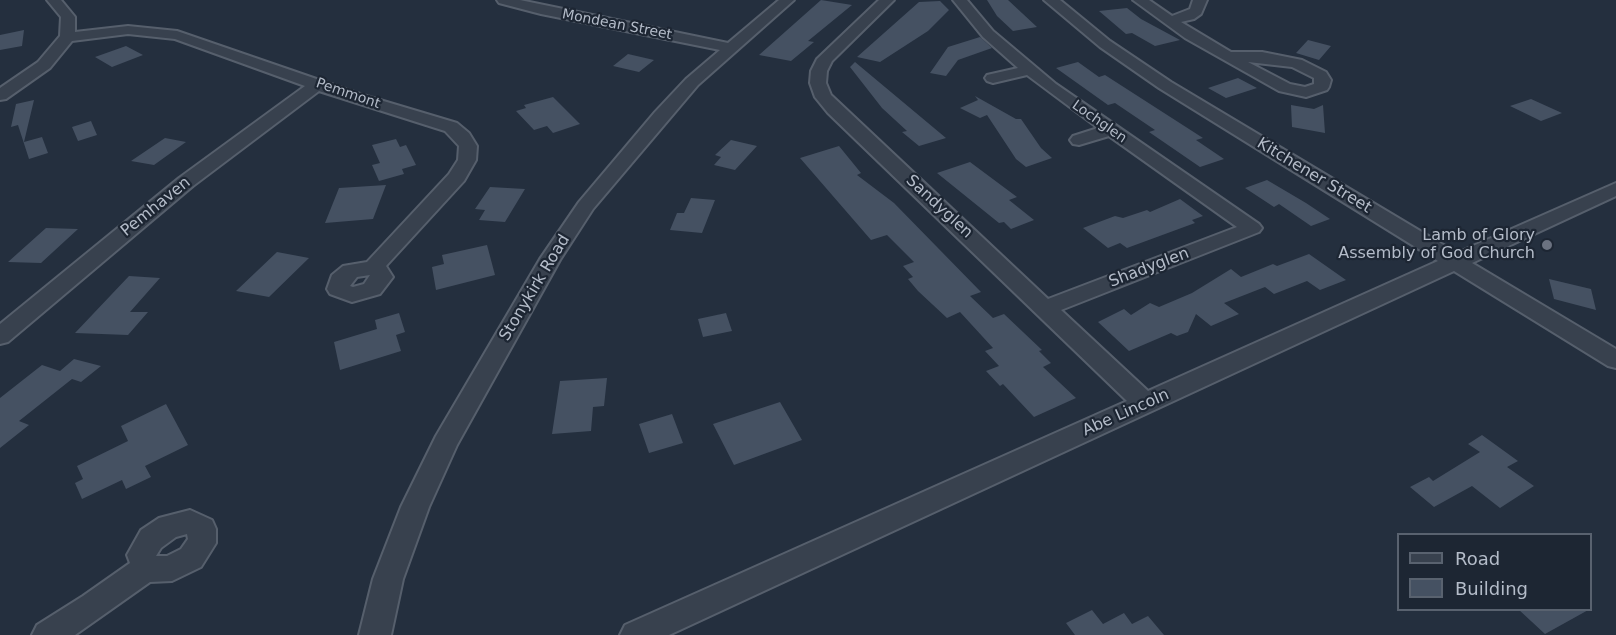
<!DOCTYPE html>
<style>
body{margin:0}
#map{position:relative;width:1616px;height:635px;overflow:hidden;background:#242f3e;font-family:"DejaVu Sans",sans-serif}
canvas{display:block}
.legend{position:absolute;left:1397px;top:533px;width:195px;height:78px;box-sizing:border-box;background:#1d2633;border:2px solid #59626f;margin:0;padding:8px 10px;list-style:none;font-size:18px;color:#b4bcc9}
.legend li{display:flex;align-items:center;gap:12px;height:30px}
.legend b{width:30px;border:2px solid #59626f}
</style>
<div id="map">
<canvas width="1616" height="635"></canvas>
<ul class="legend">
<li><b style="height:8px;background:#38414e"></b>Road</li>
<li><b style="height:16px;background:#455162"></b>Building</li>
</ul>
</div>
<script>
const ctx = document.querySelector('canvas').getContext('2d');
ctx.lineJoin = 'round';
function fillPath(path, color) {
  ctx.fillStyle = color;
  ctx.fill(path, 'evenodd');
}
function toPath(rows) {
  const path = new Path2D();
  for (const r of rows) {
    path.moveTo(r[0], r[1]);
    for (let i = 2; i < r.length; i += 2) path.lineTo(r[i], r[i + 1]);
  }
  return path;
}
function trace(path, color, width, dash) {
  ctx.strokeStyle = color;
  ctx.lineWidth = width;
  ctx.lineCap = dash ? 'butt' : 'round';
  ctx.setLineDash(dash || []);
  ctx.stroke(path);
}
function label(font, color, halo, rows, align = 'center') {
  ctx.font = font + ' "DejaVu Sans",sans-serif';
  ctx.lineWidth = 4.5;
  ctx.setLineDash([]);
  ctx.textBaseline = 'middle';
  ctx.strokeStyle = halo;
  ctx.fillStyle = color;
  for (const [text, x, y, turn = 0] of rows) {
    ctx.save();
    ctx.translate(x, y);
    ctx.rotate((+turn || 0) * Math.PI / 180);
    ctx.textAlign = isNaN(turn) ? turn : align;
    if (halo) ctx.strokeText(text, 0, 0);
    ctx.fillText(text, 0, 0);
    ctx.restore();
  }
}
fillPath(toPath([
 [821,0,852,5,808,41,814,42,791,61,759,55],
 [987,0,1008,0,1037,27,1013,31,997,16],
 [940,1,949,10,928,31,880,62,857,57,919,2],
 [1127,8,1141,19,1180,40,1155,46,1132,33,1126,34,1099,11],
 [24,30,22,46,0,50,0,35],
 [980,37,992,48,958,60,946,76,930,73,948,47],
 [1308,40,1331,46,1319,60,1296,53],
 [126,46,143,55,112,67,95,57],
 [628,54,654,60,639,72,613,66],
 [855,62,946,138,919,146,902,132,907,131,882,108,850,67],
 [1078,62,1099,77,1105,75,1203,138,1196,140,1224,159,1200,167,1149,132,1155,130,1115,103,1108,105,1056,68],
 [1238,78,1257,88,1226,98,1208,88],
 [975,96,1016,119,1021,119,1041,148,1052,158,1026,167,1016,159,987,115,980,118,960,108,978,100],
 [553,97,580,124,553,133,547,126,534,130,516,111,526,108,524,105],
 [1531,99,1562,113,1541,121,1510,106],
 [34,100,24,142,42,137,48,153,29,159,18,125,11,127,16,104],
 [1291,105,1314,109,1323,105,1325,133,1292,127],
 [91,121,97,135,78,141,72,127],
 [165,138,186,142,154,165,131,161],
 [396,139,400,147,406,145,416,165,402,169,404,174,379,181,372,165,380,163,372,145],
 [731,140,757,146,735,170,714,165,721,157,715,155],
 [839,146,861,173,857,175,894,203,981,292,970,296,993,318,1004,314,1042,350,1039,351,1051,363,1043,367,1076,398,1034,417,1003,384,1000,386,986,371,999,366,985,351,993,348,960,312,947,318,918,291,908,279,913,277,903,266,914,262,887,235,871,240,800,158],
 [970,162,1017,197,1009,200,1034,220,1011,229,1004,222,999,223,937,173],
 [1267,180,1306,203,1330,219,1311,226,1279,204,1274,207,1245,188],
 [386,185,373,219,325,223,339,188],
 [490,187,525,189,505,222,479,220,485,210,475,209],
 [691,198,715,200,702,233,670,230,677,213,684,213],
 [1180,199,1203,216,1192,220,1195,223,1127,248,1120,243,1108,248,1083,228,1115,216,1123,218,1147,210,1150,212],
 [46,228,78,229,41,263,8,262],
 [487,245,495,275,436,290,432,267,444,264,442,255],
 [277,252,309,258,269,297,236,291],
 [1309,254,1346,280,1320,290,1307,281,1274,294,1265,287,1224,303,1239,314,1211,326,1196,314,1188,332,1177,336,1171,333,1129,351,1098,322,1124,309,1131,315,1150,303,1159,307,1192,293,1231,269,1241,277,1273,264,1277,266],
 [129,276,160,278,130,312,148,312,128,335,75,333],
 [1549,279,1591,289,1596,310,1554,299],
 [399,313,405,332,396,335,401,351,340,370,334,342,377,329,375,320],
 [726,313,732,331,703,337,698,319],
 [74,359,101,366,81,382,72,379,19,421,29,425,0,448,0,398,42,365,60,371],
 [607,378,604,406,593,407,591,431,552,434,560,381],
 [780,402,802,440,734,465,713,424],
 [166,404,188,445,145,466,151,477,126,489,122,480,82,499,75,483,83,479,77,466,128,441,121,426],
 [672,414,683,443,649,453,639,424],
 [1482,435,1518,461,1507,467,1534,486,1500,508,1472,486,1434,507,1410,487,1429,477,1433,481,1480,452,1468,444],
 [1518,609,1590,609,1545,634],
 [1092,610,1103,624,1124,613,1132,624,1148,616,1164,635,1075,635,1066,623]
]), '#455162');
const minor = toPath([
 [47,0,61,0,75,17,75,32,128,26,177,31,360,94,457,123,469,133,477,146,476,160,464,181,386,266,393,277,380,294,352,302,330,294,327,289,332,275,343,266,367,262,449,174,458,160,459,146,445,131,319,91,193,186,8,342,0,344,0,324,179,178,305,86,175,39,128,34,72,41,50,68,6,99,0,100,0,88,38,62,60,36,61,17,47,0],
 [370,275,364,284,353,287,350,286,357,277,370,275],
 [497,0,520,0,728,43,779,0,794,0,698,85,593,209,560,260,457,445,429,507,403,579,391,635,359,635,373,579,401,507,436,436,540,259,579,202,655,112,686,79,720,50,541,14,499,3,497,0],
 [879,0,894,0,832,61,827,71,826,83,831,95,1048,299,1237,227,1109,136,1079,145,1073,144,1070,140,1073,136,1098,128,1027,75,993,83,987,81,985,78,987,75,1018,68,983,37,953,0,967,0,993,31,1056,84,1259,224,1262,228,1259,232,1061,310,1148,391,1438,261,1159,88,1100,47,1044,0,1060,0,1110,41,1171,82,1457,253,1616,183,1616,196,1472,263,1616,349,1616,368,1608,366,1454,271,669,635,620,635,625,625,1127,401,828,113,815,97,810,83,811,71,817,59,879,0],
 [1133,0,1149,0,1172,16,1190,9,1193,0,1207,0,1201,14,1194,19,1181,22,1231,52,1262,52,1302,60,1326,72,1331,80,1329,87,1327,90,1306,97,1279,91,1185,38,1133,0],
 [1248,62,1292,67,1314,78,1314,84,1305,87,1290,84,1248,62],
 [190,510,212,520,216,529,216,543,201,567,172,581,150,582,75,635,32,635,37,625,83,596,130,563,127,555,141,530,159,518,190,510],
 [187,534,188,539,181,549,167,556,156,556,161,548,176,537,187,534]
]);
trace(minor, '#565f6c', 4);
fillPath(minor, '#38414e');
for (const [x, y, r, color] of [
 [1547,245,6,"#6b7280"]
]) {
  const dot = new Path2D();
  dot.arc(x, y, r, 0, 2 * Math.PI);
  ctx.fillStyle = color;
  ctx.fill(dot);
  trace(dot, '#1d2633', 2);
}
label('14px', '#b4bcc9', '#1d2633', [
 ["Mondean Street",617,25,11],
 ["Pemmont",348,94,19],
 ["Lochglen",1099,122,35]
]);
label('16px', '#b4bcc9', '#1d2633', [
 ["Kitchener Street",1314,176,31],
 ["Pemhaven",156,207,-39],
 ["Sandyglen",939,207,43],
 ["Shadyglen",1149,268,-21],
 ["Stonykirk Road",535,288,-59],
 ["Abe Lincoln",1126,413,-24]
]);
label('16px', '#b4bcc9', '#1d2633', [
 ["Lamb of Glory",1535,236],
 ["Assembly of God Church",1535,254]
], 'right');
</script>
